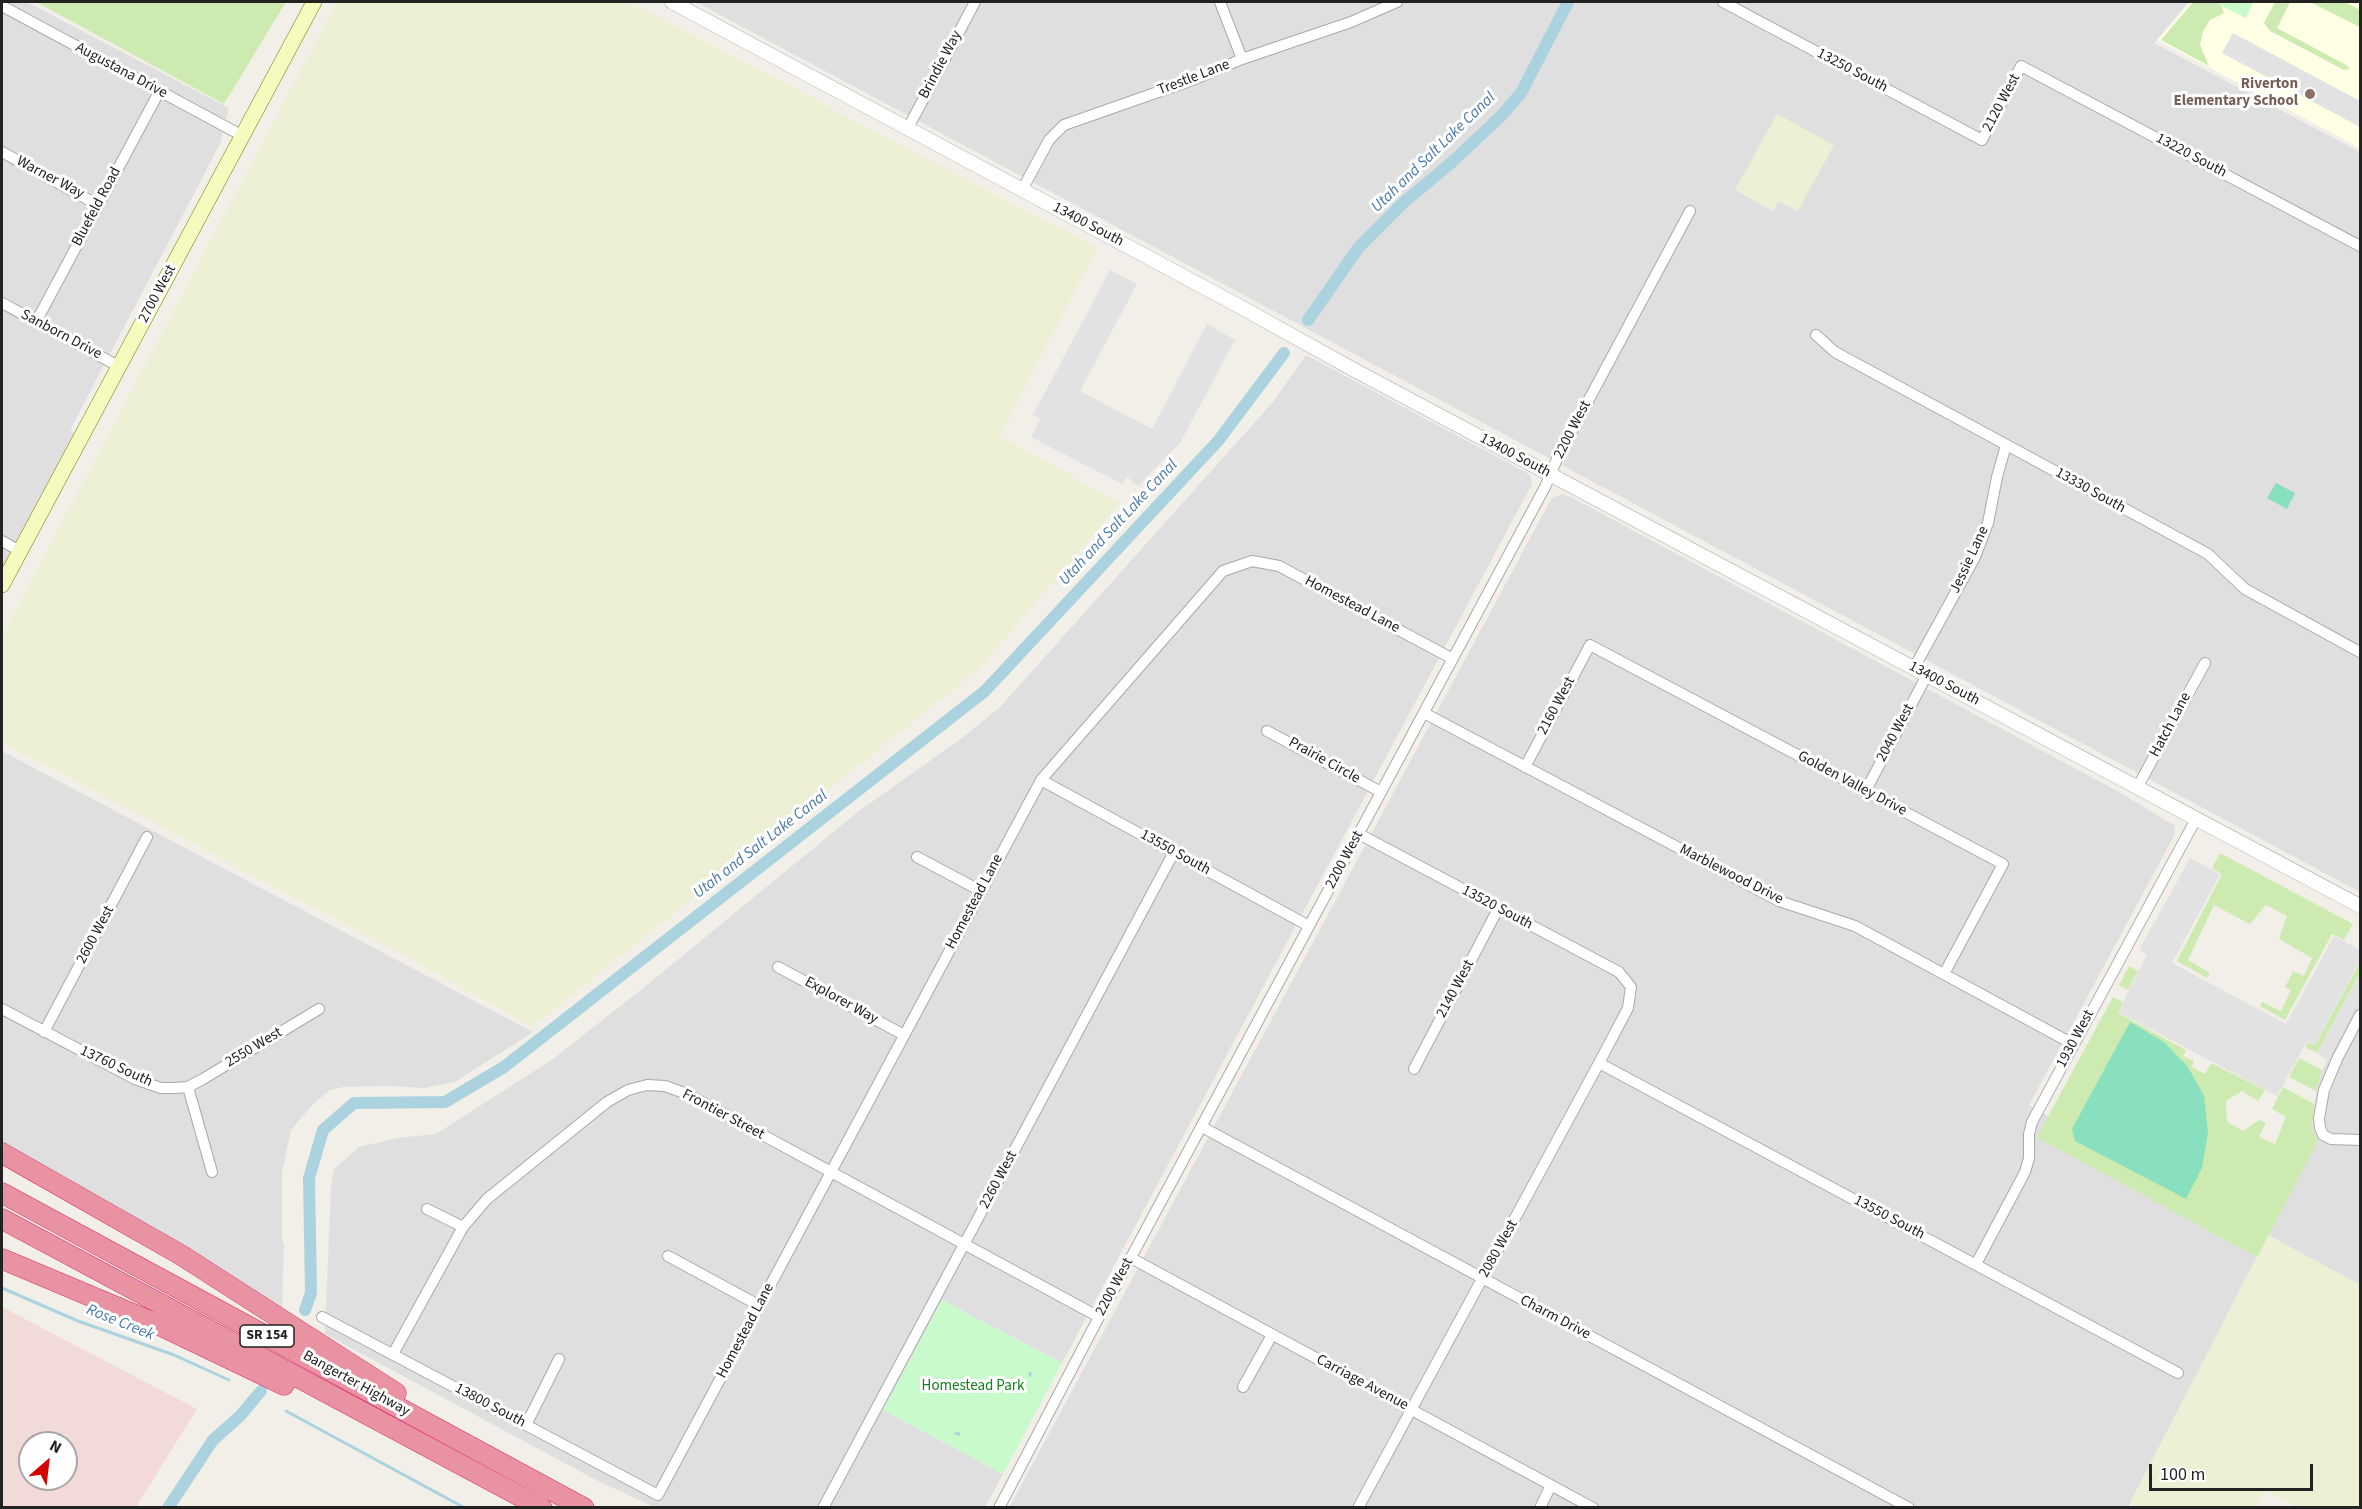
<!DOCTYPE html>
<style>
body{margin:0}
#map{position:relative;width:2362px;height:1509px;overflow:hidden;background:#f2efe9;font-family:"Source Sans 3",sans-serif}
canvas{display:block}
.frame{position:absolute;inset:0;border:3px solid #222;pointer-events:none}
.north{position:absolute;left:18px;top:1431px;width:60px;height:60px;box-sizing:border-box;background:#fff;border:2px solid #a7a7a7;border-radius:50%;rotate:28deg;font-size:16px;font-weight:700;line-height:24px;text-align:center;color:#222}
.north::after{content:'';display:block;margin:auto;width:21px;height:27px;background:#d40000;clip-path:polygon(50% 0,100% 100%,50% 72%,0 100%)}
.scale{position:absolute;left:2149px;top:1464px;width:164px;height:27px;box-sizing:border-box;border:3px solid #222;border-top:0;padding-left:8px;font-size:18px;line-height:21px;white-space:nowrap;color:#222;-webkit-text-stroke:4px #fff;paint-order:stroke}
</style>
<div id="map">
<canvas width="2362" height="1509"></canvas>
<div class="frame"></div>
<div class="north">N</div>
<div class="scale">100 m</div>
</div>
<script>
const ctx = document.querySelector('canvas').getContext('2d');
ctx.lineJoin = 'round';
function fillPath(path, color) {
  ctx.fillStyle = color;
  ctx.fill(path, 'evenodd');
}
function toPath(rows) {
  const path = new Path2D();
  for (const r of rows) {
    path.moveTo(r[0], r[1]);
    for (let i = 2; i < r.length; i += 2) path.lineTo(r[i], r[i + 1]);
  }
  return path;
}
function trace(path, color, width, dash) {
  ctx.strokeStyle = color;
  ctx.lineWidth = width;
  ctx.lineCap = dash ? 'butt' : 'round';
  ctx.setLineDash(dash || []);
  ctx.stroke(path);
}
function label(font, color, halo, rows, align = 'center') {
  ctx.font = font + ' "Source Sans 3",sans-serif';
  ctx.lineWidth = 6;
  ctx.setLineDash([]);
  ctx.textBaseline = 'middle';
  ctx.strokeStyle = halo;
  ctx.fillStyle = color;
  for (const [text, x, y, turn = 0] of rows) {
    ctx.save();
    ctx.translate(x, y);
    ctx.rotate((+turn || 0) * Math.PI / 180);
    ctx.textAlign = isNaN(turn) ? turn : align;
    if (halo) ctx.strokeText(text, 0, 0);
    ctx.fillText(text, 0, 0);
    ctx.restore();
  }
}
fillPath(toPath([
 [2,2,27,2,229,108,220,144,70,430,76,434,2,572],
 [696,2,2188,2,2154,43,2360,152,2360,892],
 [1306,355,1527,473,1530,475,1532,484,1062,1363,942,1300,884,1410,1003,1474,985,1507,654,1507,596,1480,325,1334,331,1186,334,1169,359,1147,397,1138,436,1134,553,1059,647,985,859,811,962,738,1000,707,1273,402],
 [1562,494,1571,497,2119,792,2175,826,2174,836,2029,1105,2048,1116,2039,1138,2257,1257,2128,1507,1009,1508,1541,518,1552,498],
 [2,751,533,1032,455,1082,424,1088,389,1086,343,1087,330,1090,313,1104,291,1130,282,1172,282,1241,284,1244,282,1312,2,1157],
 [2360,997,2360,1285,2268,1235,2318,1141,2312,1129,2316,1091,2322,1070]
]), '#e0dfdf');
fillPath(toPath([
 [2,1307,197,1409,136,1507,2,1507],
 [30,1443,66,1443,66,1479,30,1479]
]), '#f2dad9');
fillPath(toPath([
 [2191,2,2360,2,2360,148,2158,40]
]), '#ffffe5');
fillPath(toPath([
 [337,2,630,2,1097,248,1000,436,1120,503,980,668,532,1027,413,960,2,742,2,636],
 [1777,114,1834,145,1798,211,1778,201,1773,211,1735,190],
 [2268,1235,2360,1285,2360,1507,2296,1507,2265,1491,2256,1507,2128,1508]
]), '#eef0d5');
fillPath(toPath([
 [36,2,286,2,224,104],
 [2193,2,2220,2,2224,13,2210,20,2203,31,2200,45,2209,66,2161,40],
 [2275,2,2290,2,2277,28,2348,66,2349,69,2344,70,2270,31,2264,23],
 [2310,2,2345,2,2360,10,2360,27],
 [2220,853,2353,924,2344,940,2332,934,2285,1020,2260,1006,2262,1002,2281,1011,2291,990,2285,987,2293,971,2304,976,2312,958,2279,939,2287,916,2266,905,2250,924,2214,905,2188,960,2210,973,2207,978,2177,961,2222,874,2212,868],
 [2360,962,2360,973,2317,1053,2305,1047,2308,1042,2315,1045],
 [2129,966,2138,971,2128,990,2119,985],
 [2113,997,2123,1002,2118,1013,2186,1050,2183,1056,2194,1061,2192,1067,2205,1074,2211,1063,2265,1090,2258,1101,2242,1091,2226,1101,2227,1122,2243,1131,2259,1120,2266,1123,2259,1137,2275,1144,2286,1117,2272,1109,2283,1087,2314,1104,2312,1129,2318,1141,2257,1257,2038,1138,2039,1133],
 [2299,1058,2322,1070,2316,1091,2289,1077]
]), '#cdebb0');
fillPath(toPath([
 [2221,2,2253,2,2246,18,2222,6],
 [942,1300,1062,1363,1003,1474,883,1410]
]), '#c8facc');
fillPath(toPath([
 [2276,483,2295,493,2287,509,2267,498],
 [2130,1022,2164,1042,2188,1067,2204,1096,2208,1133,2202,1168,2186,1199,2075,1141,2072,1129]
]), '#88e0be');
fillPath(toPath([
 [2233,33,2360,101,2360,127,2222,53],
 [1110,270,1137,284,1080,391,1152,429,1207,324,1235,340,1180,443,1138,486,1127,477,1122,484,1031,437,1040,419,1033,415],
 [2190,858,2220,874,2172,963,2286,1024,2334,936,2360,950,2360,960,2315,1044,2307,1041,2277,1096,2118,1012,2147,955,2139,950],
 [2360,974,2360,997,2327,1060,2317,1053]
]), '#e2e2e2');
trace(toPath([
 [2,1288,78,1321,174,1355,229,1380],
 [1030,1375,1030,1373],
 [286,1411,465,1508],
 [956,1433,959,1434]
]), '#aad3df', 3);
trace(toPath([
 [1308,320,1359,247,1403,203,1451,163,1501,116,1521,93,1568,2],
 [305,1310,311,1293,309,1178,323,1130,354,1103,445,1102,504,1067,985,691,1218,441,1284,353],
 [168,1508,213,1440,240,1416,261,1391]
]), '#aad3df', 12);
const minor = toPath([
 [1220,2,1242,59],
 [1723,2,1982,140,2021,66,2360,246],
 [2,6,241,135],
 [908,128,975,2],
 [2,152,98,205],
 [1022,190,1049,140,1064,125,1195,79,1242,59,1351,22,1397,2],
 [2,303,120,367],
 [36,322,159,92],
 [1816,335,1835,352,2208,554,2245,589,2360,652],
 [2,541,20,551],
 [1914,668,1975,557,1988,523,1997,477,2006,445],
 [1424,713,1779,901,1855,926,2073,1044],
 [1267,731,1381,792],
 [1525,767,1590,645,2003,864,1944,974],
 [1041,780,1309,926],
 [2137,788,2205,663],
 [1865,792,1927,675],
 [917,857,981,891],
 [778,967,904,1035],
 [2,1009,135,1079,161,1088,175,1088,188,1087,203,1079,319,1009],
 [2360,1015,2338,1057,2324,1090,2319,1118,2320,1128,2323,1135,2331,1139,2360,1140],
 [44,1032,147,837],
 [1599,1063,2178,1373],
 [1414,1069,1498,909],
 [188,1087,212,1172],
 [1202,1127,1909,1508],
 [427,1209,463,1227],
 [668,1256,760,1306],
 [1131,1258,1593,1508],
 [1976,1264,2025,1172,2029,1158,2029,1134,2032,1122,2196,819],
 [322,1317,658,1495,1041,780,1223,571,1252,561,1279,566,1453,659],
 [393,1354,463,1227,487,1199,607,1102,628,1090,647,1085,665,1086,687,1094,1099,1317],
 [1243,1387,1272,1335],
 [526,1425,559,1359],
 [823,1508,1174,852],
 [999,1508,1099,1317,1545,487,1557,459,1690,211],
 [1358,1508,1599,1063,1628,1008,1631,987,1619,972,1359,834],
 [1540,1508,1551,1485]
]);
const tertiary = toPath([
 [672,2,1237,305,1358,372,2360,906]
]);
const secondary = toPath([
 [2,585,314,2]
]);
const motorway = toPath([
 [2,1153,181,1255,396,1393],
 [2,1193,584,1508],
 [2,1219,542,1508],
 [2,1259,157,1324,284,1385]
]);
trace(minor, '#a9a9a9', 12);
trace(tertiary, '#a9a9a9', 15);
trace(secondary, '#707d05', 16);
trace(motorway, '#dc2a67', 21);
trace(minor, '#fff', 10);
trace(tertiary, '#fff', 14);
trace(secondary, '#f7fabf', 15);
trace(motorway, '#e892a2', 20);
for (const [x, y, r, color] of [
 [2310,94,6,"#8d6e63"]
]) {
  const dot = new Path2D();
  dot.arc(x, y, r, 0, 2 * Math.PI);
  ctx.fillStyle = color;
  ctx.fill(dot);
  trace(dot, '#fff', 2);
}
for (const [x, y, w] of [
 [267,1336,54]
]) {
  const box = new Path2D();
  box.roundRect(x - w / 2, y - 11, w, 22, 4.5);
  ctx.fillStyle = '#fff';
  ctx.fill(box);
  trace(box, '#222', 1.5);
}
label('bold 14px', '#222', null, [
 ["SR 154",267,1336]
]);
label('15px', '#222', '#fff', [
 ["Brindie Way",941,65,-62],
 ["Augustana Drive",121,71,28],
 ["13250 South",1852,71,28],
 ["Trestle Lane",1194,78,-21],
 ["2120 West",2002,103,-62],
 ["13220 South",2191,156,28],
 ["Warner Way",50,178,28],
 ["Bluefeld Road",97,207,-62],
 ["13400 South",1088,225,28],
 ["2700 West",158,294,-62],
 ["Sanborn Drive",61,335,28],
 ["2200 West",1573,430,-63],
 ["13400 South",1515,456,28],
 ["13330 South",2090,491,29],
 ["Jessie Lane",1970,560,-65],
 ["Homestead Lane",1352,605,28],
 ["13400 South",1944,684,28],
 ["2160 West",1557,706,-62],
 ["Hatch Lane",2171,725,-62],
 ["2040 West",1896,733,-62],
 ["Prairie Circle",1324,761,29],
 ["Golden Valley Drive",1852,784,28],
 ["13550 South",1175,853,29],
 ["2200 West",1345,860,-62],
 ["Marblewood Drive",1731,875,27],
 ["Homestead Lane",975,902,-62],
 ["13520 South",1497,908,28],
 ["2600 West",96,935,-62],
 ["2140 West",1456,989,-62],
 ["Explorer Way",841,1001,29],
 ["1930 West",2076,1039,-62],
 ["2550 West",254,1048,-31],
 ["13760 South",116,1067,25],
 ["Frontier Street",723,1115,28],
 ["2260 West",999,1180,-62],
 ["13550 South",1889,1218,28],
 ["2080 West",1499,1249,-61],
 ["2200 West",1115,1287,-62],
 ["Charm Drive",1555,1318,28],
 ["Homestead Lane",746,1331,-62],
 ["Carriage Avenue",1362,1383,28],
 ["Bangerter Highway",356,1384,29],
 ["13800 South",490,1406,28]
]);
label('bold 15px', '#785e54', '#fff', [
 ["Riverton",2298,85],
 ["Elementary School",2298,102]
], 'right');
label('15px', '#0c8416', '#fff', [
 ["Homestead Park",973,1387]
]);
label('italic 16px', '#4a7aab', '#fff', [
 ["Utah and Salt Lake Canal",1434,153,-44],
 ["Utah and Salt Lake Canal",1119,523,-47],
 ["Utah and Salt Lake Canal",761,845,-38],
 ["Rose Creek",120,1323,22]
]);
</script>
